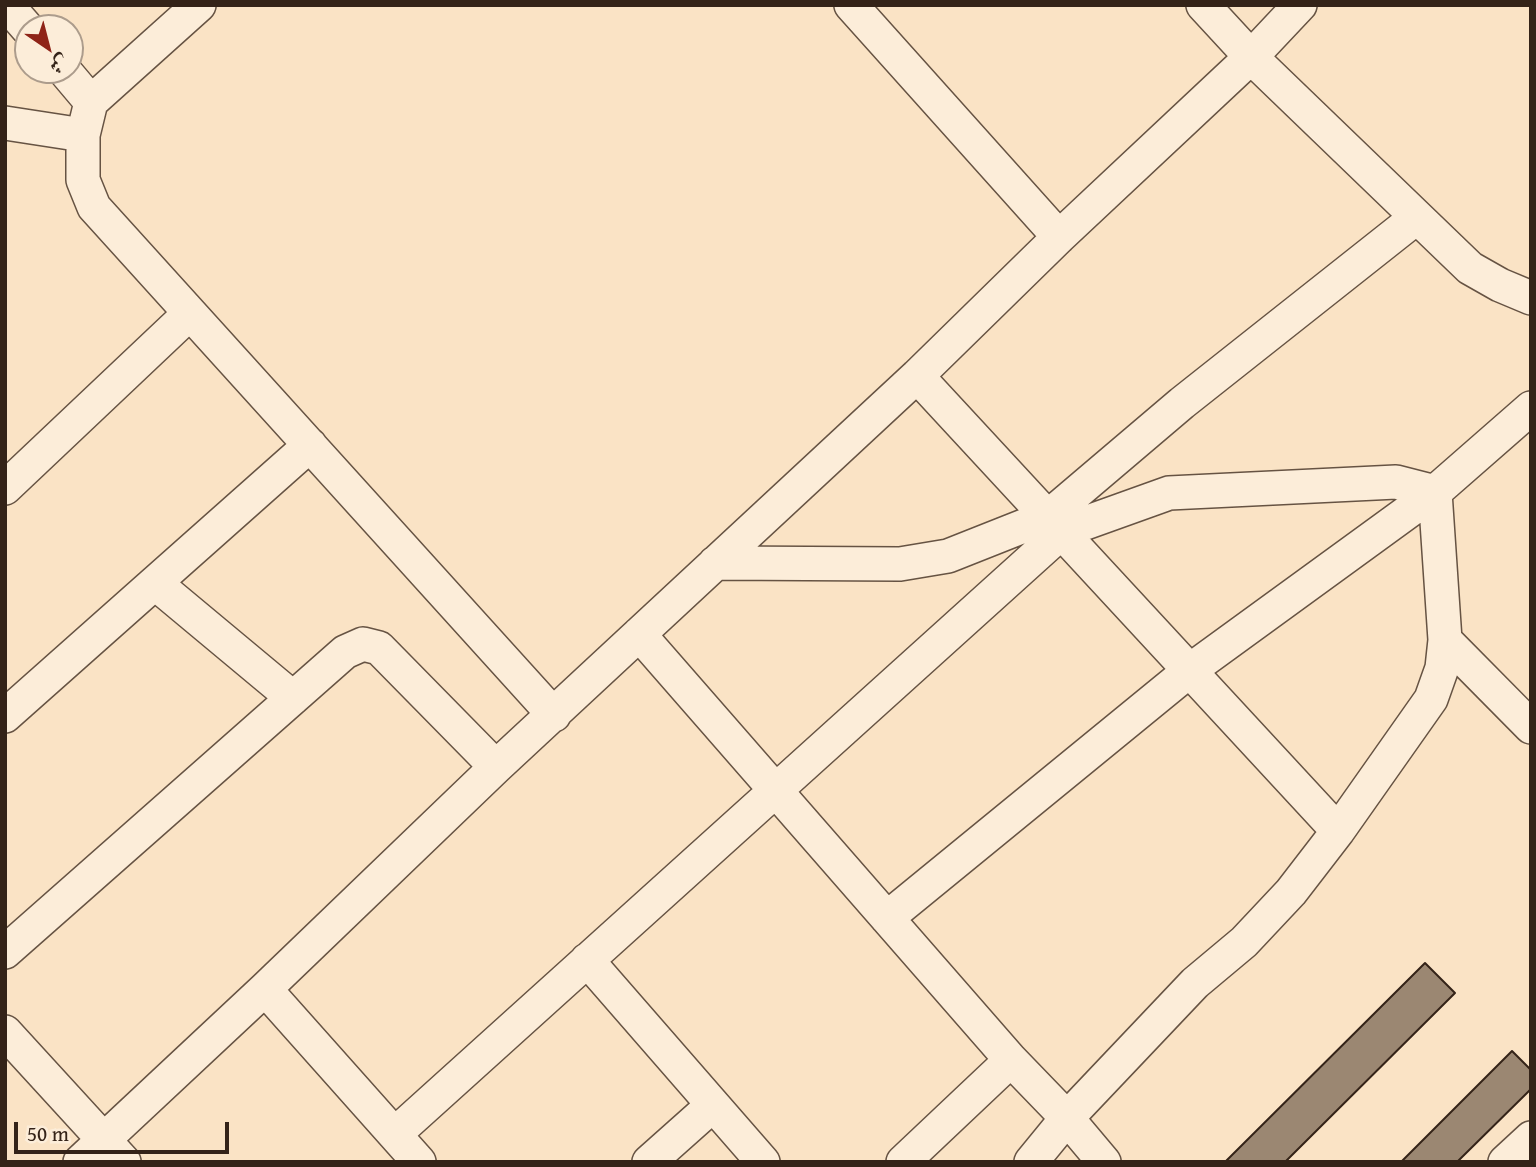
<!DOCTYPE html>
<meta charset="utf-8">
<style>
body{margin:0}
#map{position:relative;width:1536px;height:1167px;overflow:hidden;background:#fae3c5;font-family:"Gentium Book Plus",Amiri,serif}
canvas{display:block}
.frame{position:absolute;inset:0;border:7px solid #342318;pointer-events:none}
.north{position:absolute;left:14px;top:14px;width:70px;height:70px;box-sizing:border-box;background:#fcedd9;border:2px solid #ac9c8c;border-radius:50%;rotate:145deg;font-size:19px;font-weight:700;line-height:28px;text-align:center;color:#342318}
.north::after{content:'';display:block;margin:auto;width:24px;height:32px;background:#8f2418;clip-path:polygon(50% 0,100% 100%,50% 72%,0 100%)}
.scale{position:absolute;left:14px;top:1122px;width:215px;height:32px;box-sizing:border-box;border:4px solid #342318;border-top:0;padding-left:9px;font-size:21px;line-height:24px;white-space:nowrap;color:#342318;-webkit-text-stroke:5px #fcedd9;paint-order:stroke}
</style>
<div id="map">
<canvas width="1536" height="1167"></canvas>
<div class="frame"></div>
<div class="north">ش</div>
<div class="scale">50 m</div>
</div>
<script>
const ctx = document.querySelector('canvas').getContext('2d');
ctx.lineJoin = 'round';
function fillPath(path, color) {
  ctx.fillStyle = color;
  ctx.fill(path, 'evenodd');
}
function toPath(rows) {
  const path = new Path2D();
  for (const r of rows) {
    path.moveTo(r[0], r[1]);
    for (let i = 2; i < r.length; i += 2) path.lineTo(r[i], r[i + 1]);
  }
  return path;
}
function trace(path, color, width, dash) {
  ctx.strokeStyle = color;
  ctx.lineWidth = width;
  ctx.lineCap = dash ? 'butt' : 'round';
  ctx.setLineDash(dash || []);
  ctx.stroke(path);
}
const building = toPath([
 [1425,963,1455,993,1285,1162,1225,1162,1425,963],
 [1512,1051,1531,1070,1531,1089,1457,1162,1401,1162,1512,1051]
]);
fillPath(building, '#9b8772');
trace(building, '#342318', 2);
const minor = toPath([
 [7,5,28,29],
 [199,5,91,102,83,135,83,180,94,207,554,715],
 [851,5,1059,237],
 [1203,5,1251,57,1470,268,1500,285,1531,298],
 [64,70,91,102],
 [5,123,83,135],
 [917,376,1338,831],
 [5,488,190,313],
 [715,563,900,564,948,556,1049,516,1182,403,1417,217],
 [155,583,293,698],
 [639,634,1011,1060,1067,1118,1104,1162],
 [1445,640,1531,727],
 [5,716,310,445],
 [887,918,1189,671,1435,492,1531,408],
 [5,952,345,652,363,644,379,648,496,767],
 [587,960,763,1162],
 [265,989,419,1162],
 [5,1032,124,1162],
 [395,1134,1063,531,1169,493,1396,482,1435,492],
 [80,1162,265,989,496,767,917,376,1059,237,1251,57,1300,5],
 [649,1162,713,1105],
 [903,1162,1011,1060],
 [1031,1162,1067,1118,1195,983,1244,942,1291,892,1338,831,1431,699,1442,668,1445,640,1435,492],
 [1505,1162,1531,1138]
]);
trace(minor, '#665343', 36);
trace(minor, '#fcedd9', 33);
</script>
